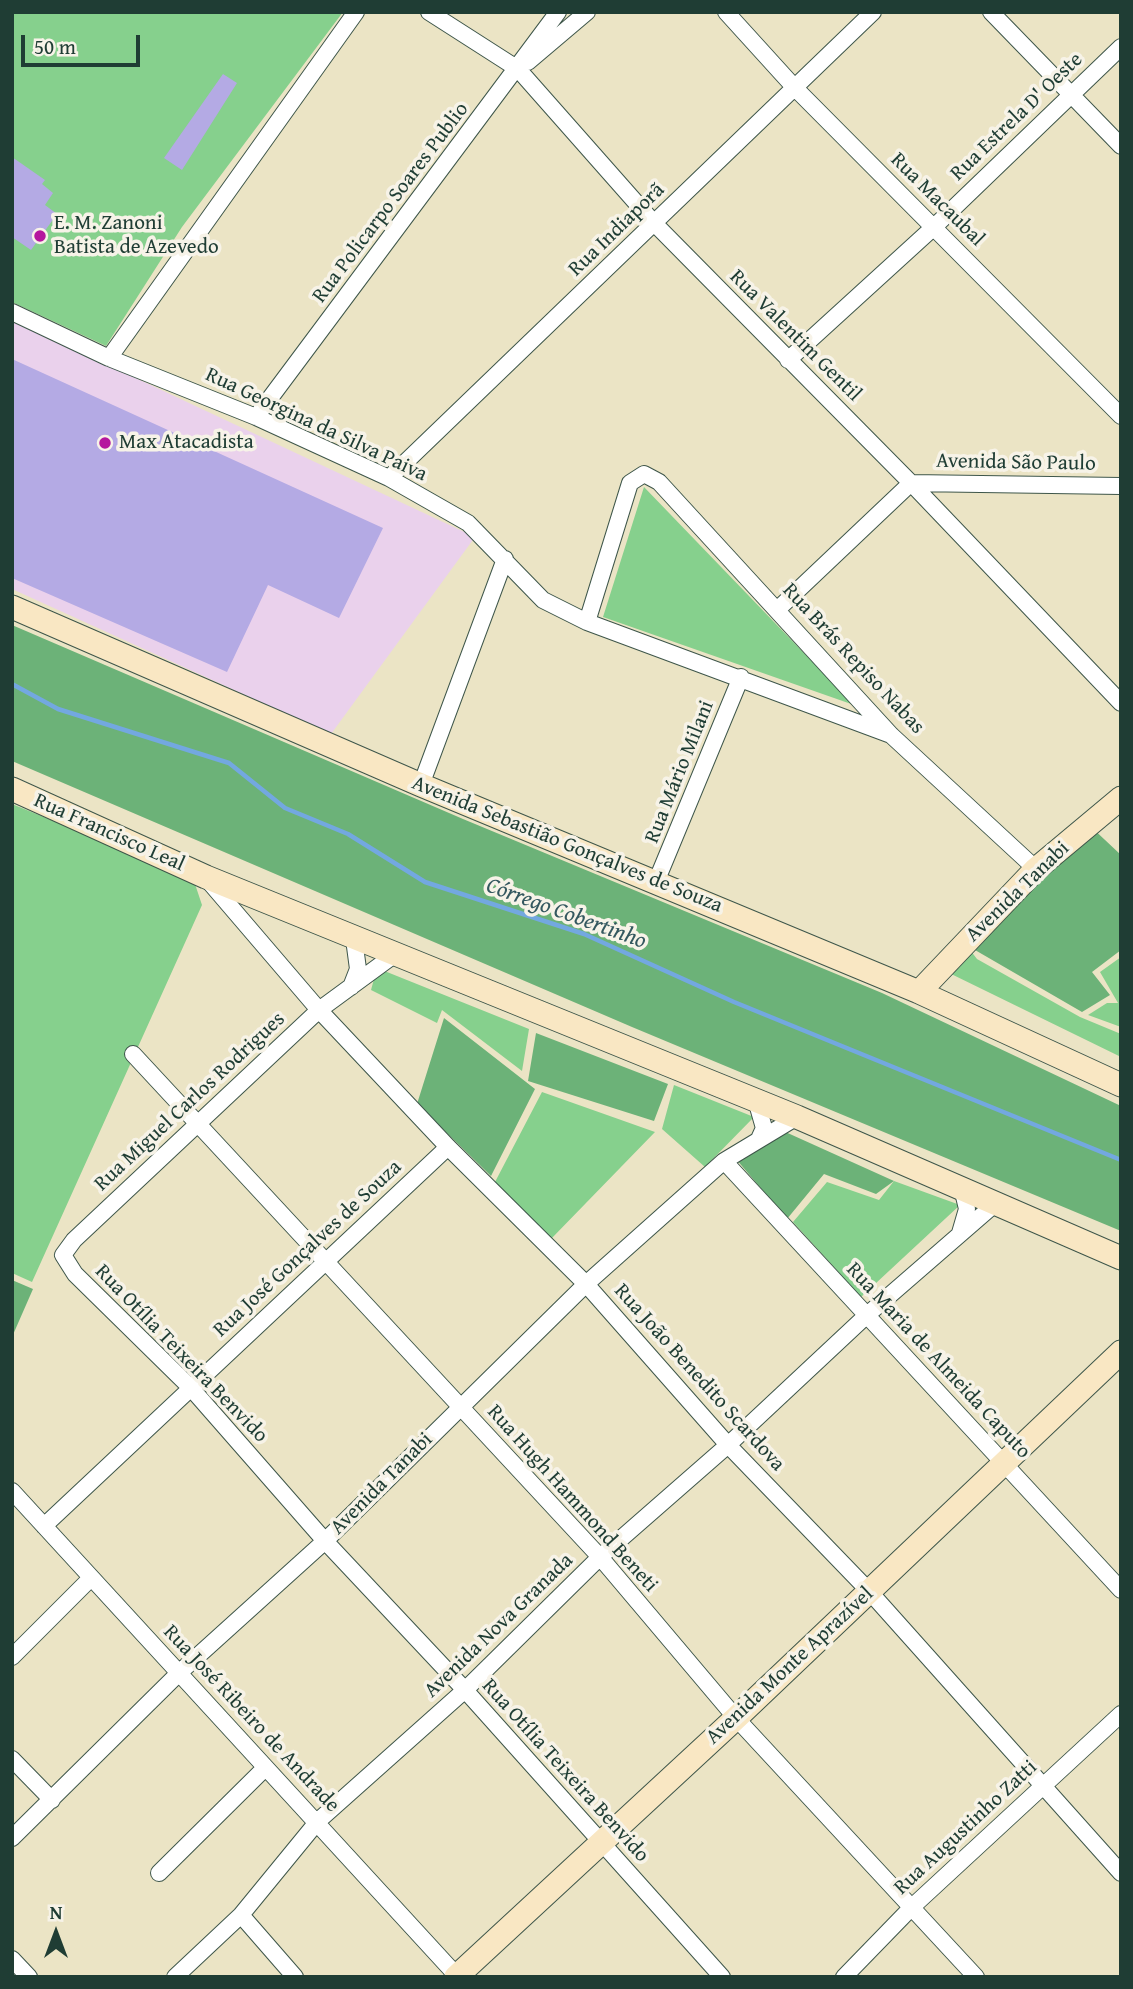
<!DOCTYPE html>
<meta charset="utf-8">
<style>
body{margin:0}
#map{position:relative;width:1133px;height:1989px;overflow:hidden;background:#ebe4c5;font-family:"Gentium Book Plus",serif}
canvas{display:block}
.frame{position:absolute;inset:0;border:14px solid #1f3d34;pointer-events:none}
.north{position:absolute;left:21px;top:1898px;width:70px;height:70px;-webkit-text-stroke:5px #f7f3e8;paint-order:stroke;rotate:0deg;font-size:19px;font-weight:700;line-height:28px;text-align:center;color:#1f3d34}
.north::after{content:'';display:block;margin:auto;width:24px;height:32px;background:#1f3d34;clip-path:polygon(50% 0,100% 100%,50% 72%,0 100%)}
.scale{position:absolute;left:21px;top:35px;width:119px;height:32px;box-sizing:border-box;border:4px solid #1f3d34;border-top:0;padding-left:9px;font-size:21px;line-height:24px;white-space:nowrap;color:#1f3d34;-webkit-text-stroke:5px #f7f3e8;paint-order:stroke}
</style>
<div id="map">
<canvas width="1133" height="1989"></canvas>
<div class="frame"></div>
<div class="north">N</div>
<div class="scale">50 m</div>
</div>
<script>
const ctx = document.querySelector('canvas').getContext('2d');
ctx.lineJoin = 'round';
function fillPath(path, color) {
  ctx.fillStyle = color;
  ctx.fill(path, 'evenodd');
}
function toPath(rows) {
  const path = new Path2D();
  for (const r of rows) {
    path.moveTo(r[0], r[1]);
    for (let i = 2; i < r.length; i += 2) path.lineTo(r[i], r[i + 1]);
  }
  return path;
}
function trace(path, color, width, dash) {
  ctx.strokeStyle = color;
  ctx.lineWidth = width;
  ctx.lineCap = dash ? 'butt' : 'round';
  ctx.setLineDash(dash || []);
  ctx.stroke(path);
}
function label(font, color, halo, rows, align = 'center') {
  ctx.font = font + ' "Gentium Book Plus",serif';
  ctx.lineWidth = 7;
  ctx.setLineDash([]);
  ctx.textBaseline = 'middle';
  ctx.strokeStyle = halo;
  ctx.fillStyle = color;
  for (const [text, x, y, turn = 0] of rows) {
    ctx.save();
    ctx.translate(x, y);
    ctx.rotate((+turn || 0) * Math.PI / 180);
    ctx.textAlign = isNaN(turn) ? turn : align;
    if (halo) ctx.strokeText(text, 0, 0);
    ctx.fillText(text, 0, 0);
    ctx.restore();
  }
}
fillPath(toPath([
 [12,320,475,537,331,734,12,589]
]), '#ead1ec');
fillPath(toPath([
 [12,12,343,12,182,227,106,346,12,302],
 [644,487,854,705,603,617],
 [12,804,193,878,202,905,32,1282,12,1273],
 [967,946,977,959,1080,1017,1121,1034,1121,1057,943,970],
 [1121,957,1121,1027,1088,1015,1107,1003,1118,1003,1100,972],
 [377,968,529,1029,522,1071,442,1010,437,1023,371,990],
 [674,1085,754,1117,705,1167,662,1129],
 [542,1092,655,1132,551,1239,495,1182],
 [894,1181,960,1205,861,1297,793,1222,827,1182,879,1200]
]), '#86d08d');
fillPath(toPath([
 [12,625,463,819,882,993,1121,1106,1121,1231,632,1027,12,761],
 [1088,824,1121,855,1121,950,1092,972,1110,995,1082,1012,975,950,976,942],
 [444,1018,535,1089,491,1176,417,1104],
 [536,1033,668,1084,654,1121,528,1081],
 [781,1130,894,1181,876,1194,824,1174,787,1219,736,1159],
 [12,1280,33,1289,12,1337]
]), '#6cb278');
trace(toPath([
 [12,684,58,709,229,763,285,808,348,834,425,882,584,934,734,1002,1121,1160]
]), '#73a8e0', 4.5);
fillPath(toPath([
 [223,74,237,83,182,170,164,158],
 [12,157,45,180,42,184,53,193,45,205,57,214,31,250,12,237],
 [12,359,383,528,339,618,268,585,227,672,12,578]
]), '#b4aae4');
const street = toPath([
 [429,12,518,69,654,223,911,483,1121,703],
 [726,12,795,88,1121,416],
 [991,12,1121,146],
 [528,62,587,12],
 [12,312,109,358,256,417,389,478,468,523,543,600,587,622,891,735],
 [109,358,356,12],
 [788,360,935,226,1121,47],
 [256,417,558,12],
 [389,478,873,12],
 [778,609,911,483,1121,486],
 [587,622,630,483,644,474,659,482,891,735,1036,869],
 [421,785,505,559],
 [206,878,319,1010,448,1147,586,1284,728,1445,869,1591,1121,1873],
 [656,882,741,677],
 [394,955,319,1010,74,1240,63,1255,75,1274,191,1388,325,1541,465,1690,722,1977],
 [351,987,358,969,354,939],
 [133,1054,600,1557,736,1718,976,1977],
 [756,1100,764,1128,759,1139],
 [724,1161,1121,1590],
 [960,1233,967,1209,962,1188],
 [12,1491,458,1977],
 [44,1526,448,1147],
 [12,1657,91,1578],
 [12,1759,52,1800],
 [12,1838,180,1672,325,1541,586,1284,724,1161,797,1117],
 [159,1873,265,1768],
 [241,1915,295,1977],
 [12,1959,29,1977],
 [175,1977,241,1915,318,1821,465,1690,600,1557,728,1445,867,1315,996,1203],
 [844,1977,912,1907,1121,1714]
]);
const secondary = toPath([
 [12,607,421,785,919,992,1121,1085],
 [12,789,206,877,797,1117,1121,1258],
 [919,992,1036,869,1121,798],
 [456,1977,736,1718,1121,1352]
]);
trace(street, '#3e564a', 18);
trace(secondary, '#3e564a', 25);
trace(street, '#fff', 16);
trace(secondary, '#f9e7c3', 23);
for (const [x, y, r, color] of [
 [40,236,7,"#b5179e"],
 [105,443,7,"#b5179e"]
]) {
  const dot = new Path2D();
  dot.arc(x, y, r, 0, 2 * Math.PI);
  ctx.fillStyle = color;
  ctx.fill(dot);
  trace(dot, '#f7f3e8', 2.5);
}
label('21px', '#1f3d34', '#f7f3e8', [
 ["Rua Estrela D' Oeste",1017,117,-44],
 ["Rua Macaubal",937,200,45],
 ["Rua Policarpo Soares Publio",391,203,-53],
 ["Rua Indiaporã",617,230,-44],
 ["Rua Valentim Gentil",795,336,45],
 ["Rua Georgina da Silva Paiva",316,425,25],
 ["Avenida São Paulo",1016,463,1],
 ["Rua Brás Repiso Nabas",853,659,47],
 ["Rua Mário Milani",680,772,-68],
 ["Rua Francisco Leal",109,833,24],
 ["Avenida Sebastião Gonçalves de Souza",567,845,22],
 ["Avenida Tanabi",1018,892,-44],
 ["Rua Miguel Carlos Rodrigues",190,1102,-43],
 ["Rua José Gonçalves de Souza",308,1249,-43],
 ["Rua Otília Teixeira Benvido",181,1354,46],
 ["Rua Maria de Almeida Caputo",938,1361,47],
 ["Rua João Benedito Scardova",699,1378,48],
 ["Avenida Tanabi",382,1484,-45],
 ["Rua Hugh Hammond Beneti",572,1499,48],
 ["Avenida Nova Granada",499,1626,-44],
 ["Avenida Monte Aprazível",790,1666,-43],
 ["Rua José Ribeiro de Andrade",251,1719,47],
 ["Rua Otília Teixeira Benvido",565,1771,48],
 ["Rua Augustinho Zatti",966,1828,-43]
]);
label('21px', '#1f3d34', '#f7f3e8', [
 ["E. M. Zanoni",54,224],
 ["Batista de Azevedo",54,248],
 ["Max Atacadista",119,443]
], 'left');
label('italic 23px', '#34585f', '#f7f3e8', [
 ["Córrego Cobertinho",566,914,20]
]);
</script>
